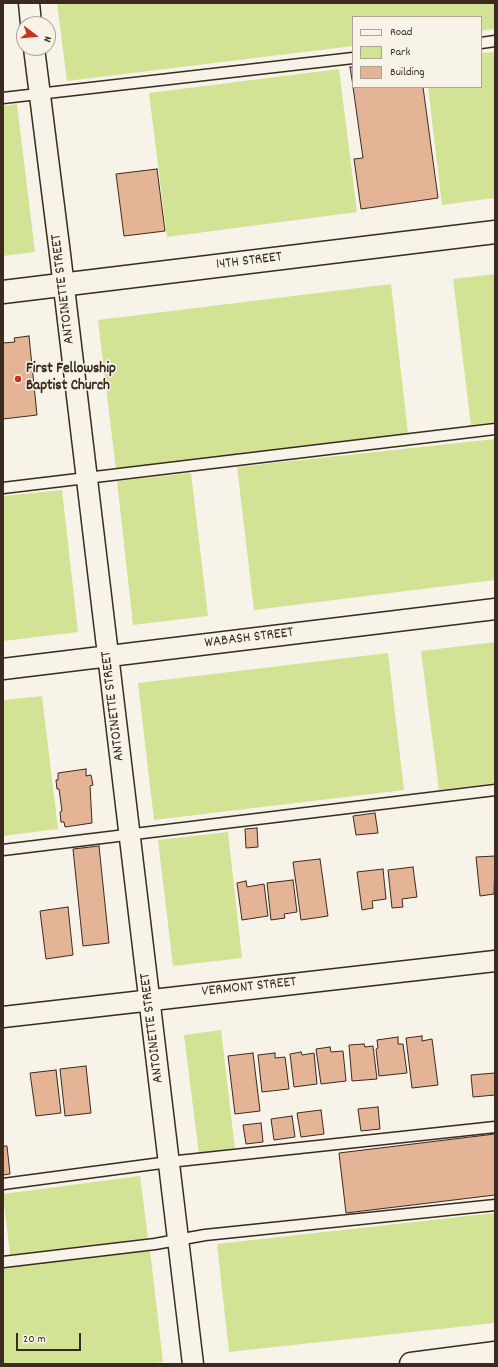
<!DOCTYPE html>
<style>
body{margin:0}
#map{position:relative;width:498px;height:1367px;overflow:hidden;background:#f7f3e8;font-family:Dekko,sans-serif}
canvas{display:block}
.frame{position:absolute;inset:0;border:4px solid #3b2a1e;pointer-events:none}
.legend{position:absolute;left:352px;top:16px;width:130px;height:72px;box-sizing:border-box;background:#f7f3e8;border:1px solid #aca397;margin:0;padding:5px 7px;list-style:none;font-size:12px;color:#3b2a1e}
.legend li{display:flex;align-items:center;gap:8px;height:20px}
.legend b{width:20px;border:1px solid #aca397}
.north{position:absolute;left:16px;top:16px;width:40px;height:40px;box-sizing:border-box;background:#f7f3e8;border:1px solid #aca397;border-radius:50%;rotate:106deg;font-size:11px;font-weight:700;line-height:16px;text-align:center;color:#3b2a1e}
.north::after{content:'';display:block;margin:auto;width:14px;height:18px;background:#c8321e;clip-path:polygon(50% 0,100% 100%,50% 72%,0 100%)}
.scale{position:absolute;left:16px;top:1333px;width:65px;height:18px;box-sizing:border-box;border:2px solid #3b2a1e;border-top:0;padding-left:5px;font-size:12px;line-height:14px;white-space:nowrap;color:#3b2a1e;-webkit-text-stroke:3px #f7f3e8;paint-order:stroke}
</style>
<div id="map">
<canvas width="498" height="1367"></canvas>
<div class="frame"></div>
<ul class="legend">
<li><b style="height:5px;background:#f7f3e8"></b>Road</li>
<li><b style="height:11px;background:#d3e396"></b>Park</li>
<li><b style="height:11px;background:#e5b496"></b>Building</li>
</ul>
<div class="north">N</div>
<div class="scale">20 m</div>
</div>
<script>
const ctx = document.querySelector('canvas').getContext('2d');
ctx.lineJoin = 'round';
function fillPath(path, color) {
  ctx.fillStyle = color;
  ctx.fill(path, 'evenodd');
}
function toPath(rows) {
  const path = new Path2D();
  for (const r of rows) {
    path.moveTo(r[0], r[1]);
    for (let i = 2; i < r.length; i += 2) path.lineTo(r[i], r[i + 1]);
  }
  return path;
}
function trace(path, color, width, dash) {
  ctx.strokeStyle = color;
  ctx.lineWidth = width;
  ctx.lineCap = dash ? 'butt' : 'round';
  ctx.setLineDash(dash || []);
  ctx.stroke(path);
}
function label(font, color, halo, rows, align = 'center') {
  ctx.font = font + ' Dekko,sans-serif';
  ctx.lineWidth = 3;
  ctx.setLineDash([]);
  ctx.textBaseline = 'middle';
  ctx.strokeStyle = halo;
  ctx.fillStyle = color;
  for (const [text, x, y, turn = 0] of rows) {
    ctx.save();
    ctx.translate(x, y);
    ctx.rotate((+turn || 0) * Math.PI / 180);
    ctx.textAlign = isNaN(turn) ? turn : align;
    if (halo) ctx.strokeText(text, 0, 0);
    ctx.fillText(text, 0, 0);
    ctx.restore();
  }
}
fillPath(toPath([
 [57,3,495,3,495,29,481,31,481,17,353,17,353,46,67,81],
 [495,52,495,198,442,205,428,87,481,87,481,53],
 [339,69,357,212,167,237,149,93],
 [17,104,35,252,3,256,3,106],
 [495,274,495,422,471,425,453,279],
 [391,284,408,434,116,470,98,320],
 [495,439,495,580,254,610,237,467],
 [191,473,208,616,133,625,117,481],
 [62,490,78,632,3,641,3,496],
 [495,642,495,783,439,790,421,651],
 [388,653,404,790,154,820,138,683],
 [42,696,58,829,3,836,3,700],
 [228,832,242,958,173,966,158,840],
 [221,1030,235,1149,199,1154,184,1035],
 [140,1176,148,1238,10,1255,3,1194],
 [495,1213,495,1323,229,1352,217,1244],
 [150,1250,163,1362,143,1364,3,1364,3,1268]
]), '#d3e396');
const building = toPath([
 [350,67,353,67,353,86,350,67],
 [353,87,423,87,438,198,361,209,354,159,363,158,353,87],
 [157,169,165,231,124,236,116,174,157,169],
 [29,336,37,415,3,419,3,343,15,342,14,338,29,336],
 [86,769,86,776,91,775,93,785,90,786,92,823,65,827,64,822,61,822,60,812,62,811,59,789,57,789,56,780,58,780,58,773,86,769],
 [375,813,378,833,356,835,353,816,375,813],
 [257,828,258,847,246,848,245,829,257,828],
 [99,846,109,943,83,946,73,849,99,846],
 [495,856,494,894,480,896,476,857,495,856],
 [320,859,328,916,301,920,293,862,320,859],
 [413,867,417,897,402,899,403,907,392,908,388,870,413,867],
 [383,869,386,899,372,901,373,908,362,910,357,872,383,869],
 [293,880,297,912,284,914,285,918,271,920,267,883,293,880],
 [246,881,247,887,264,884,268,916,242,920,237,883,246,881],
 [68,907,73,955,46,959,40,911,68,907],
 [422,1036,422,1041,432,1039,438,1085,412,1088,406,1038,422,1036],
 [398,1037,398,1044,403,1044,407,1073,379,1076,376,1049,378,1048,377,1040,398,1037],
 [364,1044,365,1047,373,1046,377,1079,352,1081,349,1045,364,1044],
 [330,1047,331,1052,343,1051,346,1081,321,1084,316,1049,330,1047],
 [301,1052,302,1055,314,1053,317,1084,294,1087,290,1054,301,1052],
 [253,1053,260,1111,235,1114,228,1056,253,1053],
 [275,1053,275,1058,285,1057,289,1089,262,1092,258,1055,275,1053],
 [86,1066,91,1113,65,1116,60,1069,86,1066],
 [56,1070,61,1113,36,1116,30,1073,56,1070],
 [495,1073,495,1095,473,1097,471,1075,495,1073],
 [378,1107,380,1129,361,1131,358,1109,378,1107],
 [321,1110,324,1134,301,1137,297,1113,321,1110],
 [292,1116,295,1137,274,1140,271,1119,292,1116],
 [261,1123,263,1142,246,1144,243,1125,261,1123],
 [495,1134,495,1195,346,1213,339,1153,495,1134],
 [3,1146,7,1146,10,1174,3,1175,3,1146]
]);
fillPath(building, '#e5b496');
trace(building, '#3b2a1e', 1);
const service = toPath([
 [481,43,495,41],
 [3,98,353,58],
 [3,488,495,429],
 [3,850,495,790],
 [3,1184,169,1162,495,1127],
 [3,1262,155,1244,205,1235,495,1205]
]);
const minor = toPath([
 [29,3,31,24],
 [34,48,60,254,193,1364],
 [3,669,495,609],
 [3,1017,495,961]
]);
const tertiary = toPath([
 [3,292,495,232],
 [411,1364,495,1353]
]);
trace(service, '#3b2a1e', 13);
trace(minor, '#3b2a1e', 23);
trace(tertiary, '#3b2a1e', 25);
trace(service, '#f7f3e8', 10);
trace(minor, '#f7f3e8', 20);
trace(tertiary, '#f7f3e8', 22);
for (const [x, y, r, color] of [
 [18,379,4,"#c8321e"]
]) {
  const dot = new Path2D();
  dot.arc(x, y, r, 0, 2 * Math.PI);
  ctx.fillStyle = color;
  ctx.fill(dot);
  trace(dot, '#f7f3e8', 1.5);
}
label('15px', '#3b2a1e', '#f7f3e8', [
 ["14TH STREET",249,262,-7],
 ["ANTOINETTE STREET",64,289,-97],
 ["WABASH STREET",249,639,-7],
 ["ANTOINETTE STREET",114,706,-97],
 ["VERMONT STREET",249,988,-6],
 ["ANTOINETTE STREET",153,1028,-97]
]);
label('bold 15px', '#3b2a1e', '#f7f3e8', [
 ["First Fellowship",26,370],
 ["Baptist Church",26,387]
], 'left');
</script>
